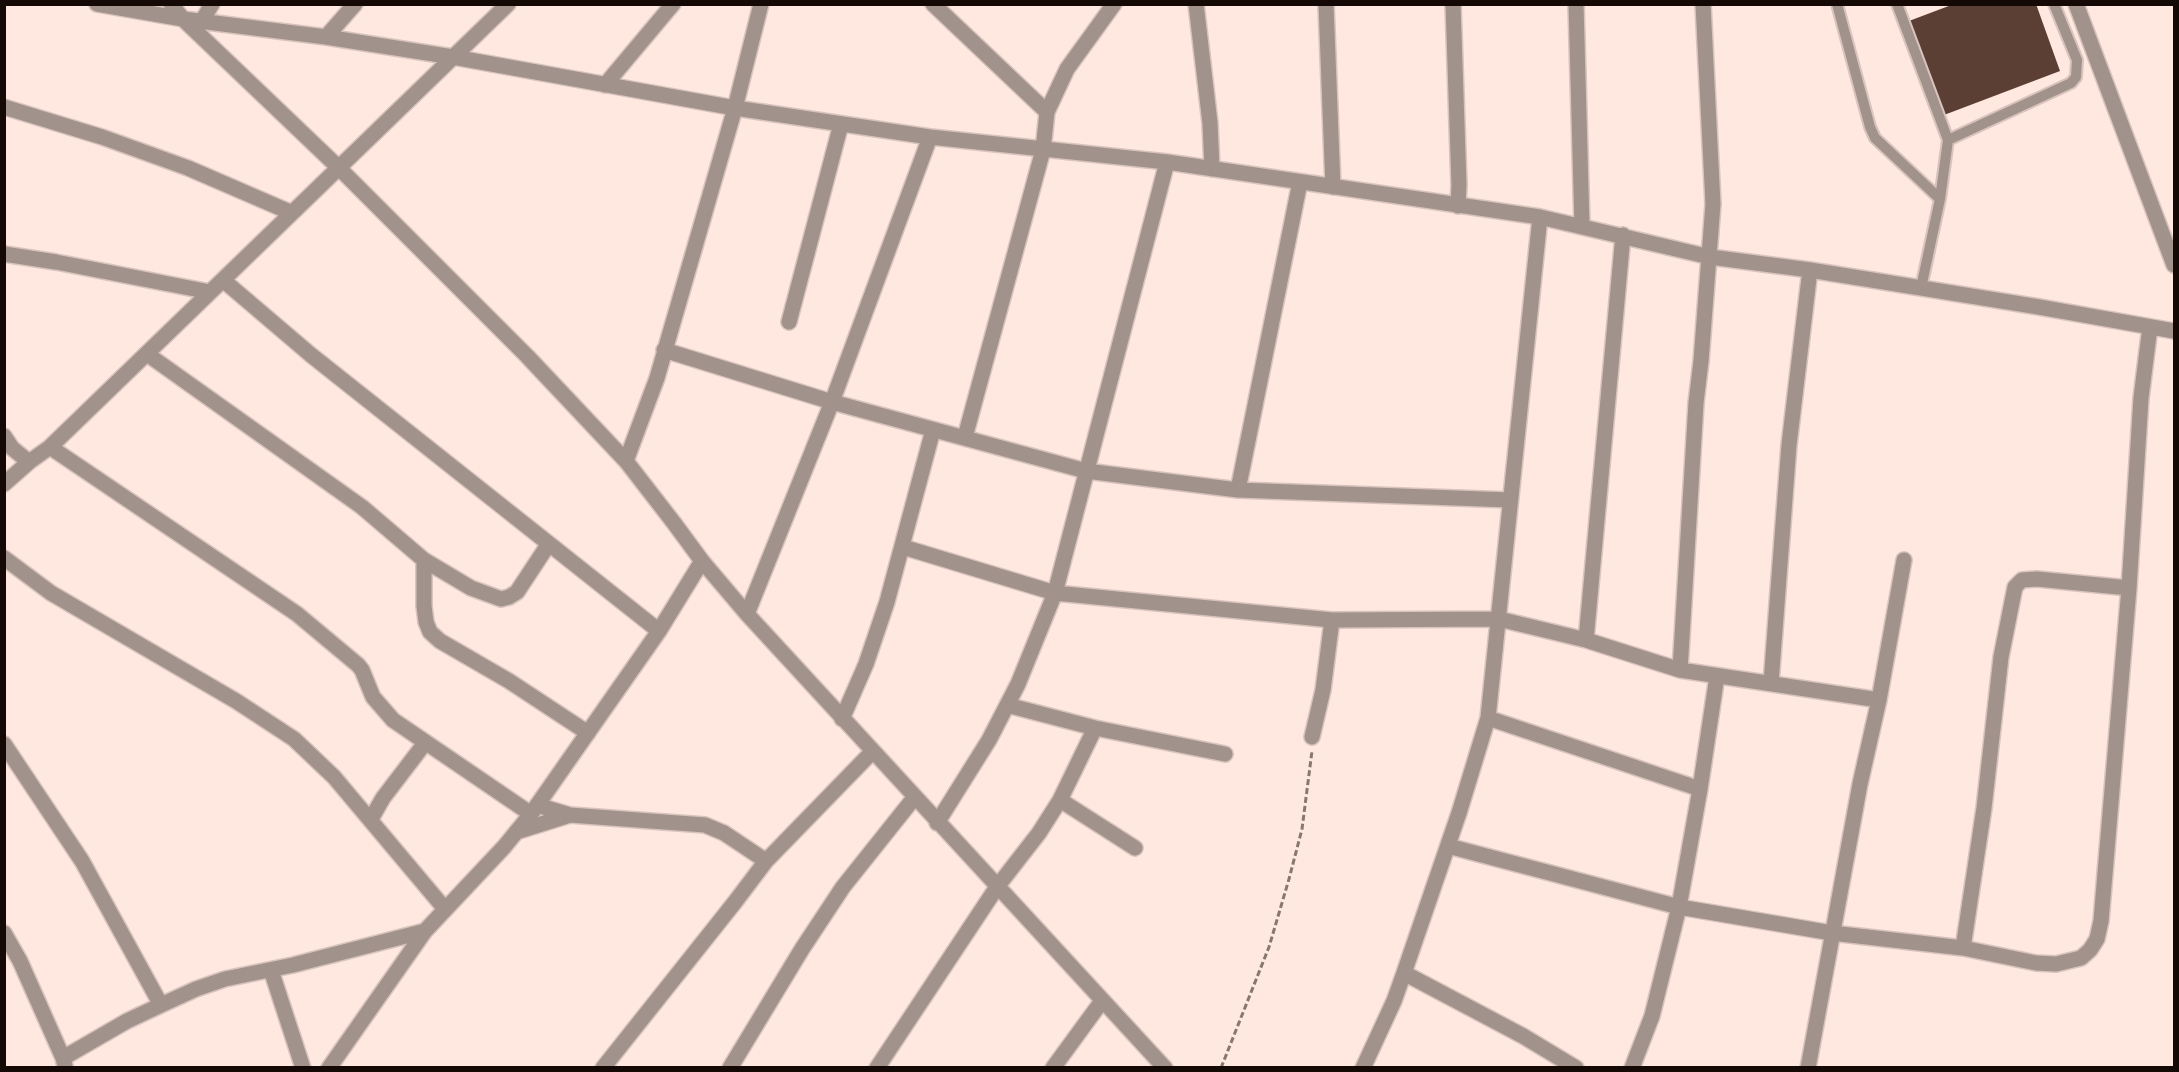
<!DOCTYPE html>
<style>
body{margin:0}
#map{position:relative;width:2179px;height:1072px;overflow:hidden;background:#fee8e0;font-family:"Alegreya Sans",sans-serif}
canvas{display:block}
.frame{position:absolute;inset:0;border:6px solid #140905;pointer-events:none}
</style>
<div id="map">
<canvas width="2179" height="1072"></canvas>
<div class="frame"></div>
</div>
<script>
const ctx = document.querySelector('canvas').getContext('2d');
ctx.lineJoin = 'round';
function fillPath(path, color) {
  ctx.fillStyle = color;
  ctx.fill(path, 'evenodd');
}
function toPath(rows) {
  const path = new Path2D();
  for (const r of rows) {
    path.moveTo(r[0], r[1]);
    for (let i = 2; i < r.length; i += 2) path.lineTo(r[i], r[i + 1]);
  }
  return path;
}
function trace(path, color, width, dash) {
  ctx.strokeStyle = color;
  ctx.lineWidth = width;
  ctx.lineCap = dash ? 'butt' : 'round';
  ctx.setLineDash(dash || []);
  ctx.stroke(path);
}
fillPath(toPath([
 [1954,4,2036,4,2060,71,1944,115,1909,21]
]), '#5b3e34');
const service = toPath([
 [1837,4,1870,127,1875,138,1940,199],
 [1897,4,1948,140,1940,199,1921,288],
 [1948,140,2071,83,2076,77,2077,60,2054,4]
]);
const minor = toPath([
 [97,4,183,19,326,37,453,57,735,108,930,137,1167,162,1540,217,1710,257,1810,270,2039,307,2174,331],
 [171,4,183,19,339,168,527,356,626,461,674,523,702,561,747,614,1165,1068],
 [933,4,1047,112],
 [1196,4,1210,123,1212,169],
 [1326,4,1333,187],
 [1453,4,1459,185,1458,206],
 [1576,4,1582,226],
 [2076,4,2174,265],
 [202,21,212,4],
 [326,37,355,4],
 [605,85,673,4],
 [4,107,102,137,188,168,292,213],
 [4,254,56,262,210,292],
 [223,280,311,355,659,631],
 [789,322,841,124],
 [664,350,832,402,1086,471,1238,490,1510,500],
 [147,354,362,507,424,560,471,588,501,599,509,597,517,592,548,545],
 [4,436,12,448,29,462],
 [965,437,1043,150,1047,112,1067,69,1114,4],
 [50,447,297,614,358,665,362,670,373,697,393,720,531,814],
 [626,461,657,378,735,108,761,4],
 [4,484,29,462,50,447,508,4],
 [1238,490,1300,182],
 [903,547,1055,593,1332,620,1499,619,1586,640,1680,670,1879,700],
 [4,558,51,593,236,701,294,739,334,777,445,909],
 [424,560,424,606,426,622,430,632,440,641,509,681,588,733],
 [747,614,832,402,930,137],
 [1586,640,1623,235],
 [1680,670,1696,403,1701,361,1713,204,1703,4],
 [1771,683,1789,445,1810,270],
 [1007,705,1095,728,1225,754],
 [1488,718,1700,789],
 [842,719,866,664,887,602,933,430],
 [1312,737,1323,690,1332,620],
 [4,744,82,861,161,1005,127,1021,63,1058],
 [1060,800,1135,848],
 [537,805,570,815,705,825,724,833,766,861],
 [371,819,383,798,425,743],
 [937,823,989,740,1018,684,1055,593,1167,162],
 [516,832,570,815],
 [1448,846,1679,907,1832,933,1963,948,2036,963,2056,964,2081,958,2090,950,2097,939,2101,921,2129,588,2141,398,2150,327],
 [4,933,20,961,63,1058,65,1066],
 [1963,948,1984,808,2001,657,2015,587,2022,580,2037,579,2129,588],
 [271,970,303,1068],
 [1404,973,1523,1036,1576,1068],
 [161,1005,196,989,225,979,293,965,425,931],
 [329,1068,425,931,504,847,531,814,659,631,702,561],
 [603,1068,735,902,766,861,873,751],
 [730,1068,802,949,843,887,914,798],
 [877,1068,997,887,1039,833,1060,800,1095,728],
 [1053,1068,1102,1001],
 [1363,1068,1394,1001,1404,973,1459,813,1488,718,1540,217],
 [1632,1068,1652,1016,1679,907,1700,789,1717,676],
 [1808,1068,1860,784,1879,700,1904,560]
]);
trace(service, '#d9c4bd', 14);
trace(minor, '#d9c4bd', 18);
trace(toPath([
 [1221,1068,1269,947,1289,879,1302,829,1312,751]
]), '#887771', 3, [6, 3]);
trace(service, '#a1928c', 10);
trace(minor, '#a1928c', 15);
</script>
